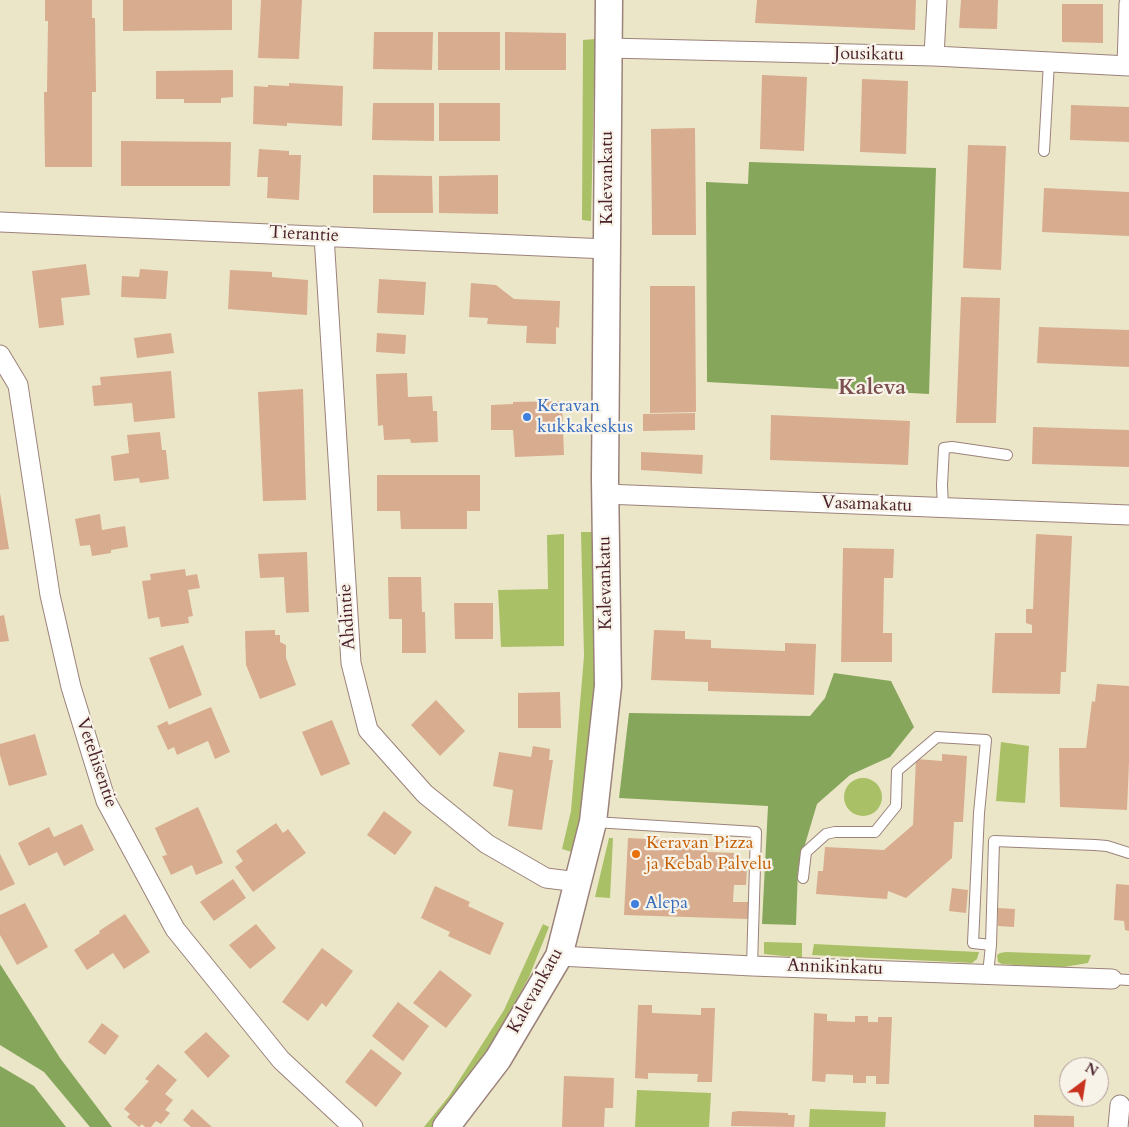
<!DOCTYPE html>
<style>
body{margin:0}
#map{position:relative;width:1129px;height:1127px;overflow:hidden;background:#ece6c9;font-family:Cardo,serif}
canvas{display:block}
.north{position:absolute;left:1059px;top:1057px;width:50px;height:50px;box-sizing:border-box;background:#f7f3e8;border:1px solid #b29e9c;border-radius:50%;rotate:31deg;font-size:14px;font-weight:700;line-height:20px;text-align:center;color:#4a1f2b}
.north::after{content:'';display:block;margin:auto;width:18px;height:22px;background:#c8321e;clip-path:polygon(50% 0,100% 100%,50% 72%,0 100%)}
</style>
<div id="map">
<canvas width="1129" height="1127"></canvas>
<div class="north">N</div>
</div>
<script>
const ctx = document.querySelector('canvas').getContext('2d');
ctx.lineJoin = 'round';
function fillPath(path, color) {
  ctx.fillStyle = color;
  ctx.fill(path, 'evenodd');
}
function toPath(rows) {
  const path = new Path2D();
  for (const r of rows) {
    if (r.length === 3) {
      path.moveTo(r[0] + r[2], r[1]);
      path.arc(r[0], r[1], r[2], 0, 2 * Math.PI);
      continue;
    }
    path.moveTo(r[0], r[1]);
    for (let i = 2; i < r.length; i += 2) path.lineTo(r[i], r[i + 1]);
  }
  return path;
}
function trace(path, color, width, dash) {
  ctx.strokeStyle = color;
  ctx.lineWidth = width;
  ctx.lineCap = dash ? 'butt' : 'round';
  ctx.setLineDash(dash || []);
  ctx.stroke(path);
}
function label(font, color, halo, rows, align = 'center') {
  ctx.font = font + ' Cardo,serif';
  ctx.lineWidth = 4.5;
  ctx.setLineDash([]);
  ctx.textBaseline = 'middle';
  ctx.strokeStyle = halo;
  ctx.fillStyle = color;
  for (const [text, x, y, turn = 0] of rows) {
    ctx.save();
    ctx.translate(x, y);
    ctx.rotate((+turn || 0) * Math.PI / 180);
    ctx.textAlign = isNaN(turn) ? turn : align;
    if (halo) ctx.strokeText(text, 0, 0);
    ctx.fillText(text, 0, 0);
    ctx.restore();
  }
}
fillPath(toPath([
 [595,39,591,221,582,220,583,40],
 [581,532,592,532,595,584,595,693,582,813,572,852,562,849,571,811,584,656],
 [564,534,564,646,501,647,498,590,548,589,547,535],
 [1001,742,1029,746,1025,803,996,801],
 [863,797,19],
 [609,838,613,838,610,898,595,897],
 [543,924,549,927,529,977,489,1050,435,1127,424,1127,449,1096,504,1010],
 [764,942,802,943,802,958,764,954],
 [814,944,978,952,979,952,977,959,972,963,812,955],
 [1006,952,1091,955,1088,963,1058,968,1002,964,998,962,997,955,1000,953],
 [637,1090,711,1093,709,1127,635,1127],
 [810,1109,886,1112,885,1127,809,1127]
]), '#a9c066');
fillPath(toPath([
 [749,162,936,168,929,394,707,382,706,182,748,184],
 [834,673,891,681,914,727,890,757,850,775,817,804,798,868,796,925,762,924,768,806,619,798,629,713,810,716,825,698],
 [0,964,60,1058,112,1127,90,1127,44,1072,0,1045],
 [0,1066,34,1086,66,1127,0,1127]
]), '#86a65b');
fillPath(toPath([
 [45,0,92,0,92,18,95,18,96,92,92,92,92,167,45,167,44,92,47,92,48,21,45,21],
 [123,0,232,0,232,30,123,31],
 [261,0,302,0,299,59,258,58],
 [757,0,916,0,915,30,755,23],
 [961,0,998,0,997,29,959,28],
 [1062,4,1103,4,1103,43,1062,42],
 [374,32,433,32,432,70,373,69],
 [438,32,500,32,500,70,438,70],
 [505,32,566,33,566,70,505,70],
 [233,70,233,97,221,98,221,103,184,103,184,99,156,99,156,71],
 [762,75,807,77,804,151,760,149],
 [862,79,908,81,906,154,860,152],
 [289,83,343,86,342,126,287,123,287,126,253,124,254,86,268,87,268,85,289,86],
 [373,103,434,103,434,141,372,140],
 [439,103,500,103,500,141,439,141],
 [1071,105,1129,107,1129,142,1070,140],
 [695,128,696,235,652,235,651,129],
 [121,141,231,142,230,186,121,186],
 [968,145,1006,146,1001,270,963,268],
 [259,149,289,151,289,155,301,155,299,200,267,198,268,177,257,177],
 [373,175,432,176,433,213,373,213],
 [498,175,498,214,439,213,439,176],
 [1044,188,1129,192,1129,236,1042,232],
 [86,264,90,295,61,298,64,325,39,328,32,271],
 [140,269,168,271,166,299,121,297,122,276,139,277],
 [230,270,272,272,272,277,308,280,307,315,228,309],
 [379,279,426,282,424,315,377,313],
 [471,283,496,285,514,299,560,301,559,328,556,327,556,344,526,343,527,326,487,324,488,318,469,317],
 [650,286,695,286,696,412,650,413],
 [961,297,1000,298,996,423,956,423],
 [1039,327,1129,330,1129,367,1037,363],
 [171,333,174,353,137,358,134,338],
 [377,333,406,335,405,354,376,352],
 [171,371,175,418,134,422,132,403,94,406,92,386,101,385,100,377],
 [407,373,408,397,432,396,433,411,437,411,438,442,411,443,410,439,384,440,383,425,378,426,376,374],
 [303,389,306,500,263,501,258,392],
 [562,401,564,455,515,457,513,430,491,430,491,405,513,404,513,402],
 [695,413,695,430,643,431,643,414],
 [771,415,910,421,908,465,770,460],
 [1033,427,1129,430,1129,467,1032,464],
 [160,432,162,450,166,450,169,479,140,483,139,478,114,481,111,456,129,453,127,435],
 [641,452,703,455,702,474,641,470],
 [377,475,480,475,480,511,467,511,467,529,401,529,400,511,377,511],
 [0,493,9,549,0,550],
 [100,514,102,530,125,526,128,547,111,550,111,553,92,556,90,545,80,546,75,519],
 [1036,534,1072,536,1066,672,1061,672,1060,694,992,693,995,633,1032,633,1032,625,1026,623,1026,609,1033,609],
 [843,548,894,549,893,578,884,578,883,633,892,633,892,662,841,662],
 [307,552,309,612,286,613,284,577,260,578,258,554],
 [185,569,186,576,197,574,200,588,188,590,193,616,188,617,189,623,161,627,159,617,148,619,142,581,151,580,150,574],
 [388,577,421,577,422,612,425,612,426,653,402,653,402,619,389,619],
 [454,603,493,603,493,639,455,639],
 [4,615,9,641,0,642,0,616],
 [275,630,275,635,280,635,280,642,286,645,286,658,296,685,260,699,246,665,245,631],
 [654,630,685,631,685,639,711,640,711,648,785,651,785,643,816,644,814,695,708,691,708,682,651,680],
 [183,645,202,695,169,709,149,658],
 [1097,684,1129,686,1129,762,1127,810,1060,807,1059,748,1086,748,1092,701,1095,702],
 [560,692,561,728,518,728,518,693],
 [436,700,465,731,440,756,411,725],
 [211,707,230,752,215,759,208,741,177,755,174,747,168,750,157,726,167,721,169,725],
 [332,720,350,764,321,776,302,732],
 [35,734,47,775,9,786,0,755,0,744],
 [533,746,550,749,549,760,553,760,542,830,508,826,513,790,493,786,499,752,531,757],
 [942,754,967,756,963,822,954,822,952,858,906,898,888,891,887,899,816,894,818,871,823,871,825,847,884,850,913,825,916,759,942,761],
 [198,807,223,863,196,875,192,865,171,875,162,856,167,855,155,828],
 [384,811,412,832,395,855,367,835],
 [276,823,283,833,288,829,306,853,253,892,235,867,243,861,236,851],
 [82,824,94,850,64,866,57,852,29,866,18,843,49,827,54,837],
 [628,838,707,842,707,852,734,853,734,868,747,868,746,885,734,885,733,902,748,902,748,919,624,915],
 [0,854,15,884,0,891],
 [233,879,246,898,214,921,200,902],
 [1116,884,1129,885,1129,931,1125,930,1124,921,1114,920],
 [435,886,470,902,468,906,504,923,490,955,448,936,450,932,421,918],
 [952,888,968,890,966,913,949,911],
 [25,903,48,947,17,965,0,935,0,915],
 [998,908,1015,909,1014,927,998,926],
 [125,914,150,952,124,969,113,953,87,970,74,950,100,933,99,931],
 [256,924,276,948,250,969,229,945],
 [322,948,353,971,326,1007,322,1003,308,1021,282,1002],
 [440,970,472,995,446,1028,413,1003],
 [398,1002,429,1026,403,1061,372,1036],
 [638,1005,652,1005,652,1013,701,1015,701,1008,715,1008,712,1082,697,1082,698,1074,648,1073,648,1079,635,1078],
 [814,1013,827,1014,827,1021,855,1022,855,1016,868,1016,868,1022,878,1022,878,1017,892,1017,889,1084,876,1084,876,1076,866,1076,866,1083,853,1083,853,1075,826,1074,825,1082,812,1081],
 [102,1023,119,1036,105,1055,88,1042],
 [206,1032,230,1056,208,1078,184,1052],
 [371,1049,402,1073,376,1107,345,1082],
 [158,1064,177,1080,165,1094,173,1100,165,1110,170,1113,161,1124,156,1121,151,1127,145,1127,142,1124,139,1127,127,1117,130,1114,124,1109,149,1081,145,1079],
 [564,1076,614,1078,613,1108,605,1108,604,1127,562,1127],
 [192,1109,212,1127,191,1127,183,1120],
 [739,1111,788,1113,788,1115,795,1115,794,1127,731,1126,732,1112],
 [1034,1115,1074,1116,1074,1127,1034,1127]
]), '#d8ac8e');
const lane = toPath([
 [1044,151,1049,62],
 [943,508,942,485,944,448,952,447,1007,455],
 [594,822,756,832,752,966],
 [803,878,806,852,826,834,835,832,875,832,896,806,897,771,937,737,986,740,979,813,973,943,991,945],
 [988,974,991,945,994,841,1095,845,1107,846,1129,853],
 [1112,979,1129,980]
]);
const street = toPath([
 [609,48,934,56,1129,66],
 [934,56,937,0],
 [1127,66,1129,4],
 [0,222,607,249],
 [324,236,351,663,368,730,425,794,487,844,546,878,578,882],
 [0,355,18,385,50,595,71,687,106,801,175,929,281,1060,353,1127],
 [605,494,1129,515],
 [559,956,752,966,1112,979],
 [1118,1127,1120,1105]
]);
const secondary = toPath([
 [446,1127,498,1059,559,956,593,822,608,686,605,479,609,0]
]);
trace(lane, '#9b827a', 12);
trace(street, '#9b827a', 21);
trace(secondary, '#9b827a', 29);
trace(lane, '#fff', 10);
trace(street, '#fff', 19);
trace(secondary, '#fff', 26);
for (const [x, y, r, color] of [
 [527,417,5,"#3f7fe0"],
 [636,854,5,"#e8710a"],
 [635,904,5,"#3f7fe0"]
]) {
  const dot = new Path2D();
  dot.arc(x, y, r, 0, 2 * Math.PI);
  ctx.fillStyle = color;
  ctx.fill(dot);
  trace(dot, '#f7f3e8', 2);
}
label('18px', '#4a1f2b', '#f7f3e8', [
 ["Jousikatu",869,55,1],
 ["Kalevankatu",608,178,-90],
 ["Tierantie",304,235,3],
 ["Vasamakatu",867,505,2],
 ["Kalevankatu",606,583,-91],
 ["Ahdintie",348,617,-94],
 ["Vetehisentie",96,763,71],
 ["Annikinkatu",835,968,2],
 ["Kalevankatu",536,991,-61]
]);
label('18px', '#366cbe', '#f7f3e8', [
 ["Keravan",537,407],
 ["kukkakeskus",537,428],
 ["Alepa",645,904]
], 'left');
label('18px', '#c56008', '#f7f3e8', [
 ["Keravan Pizza",646,844],
 ["ja Kebab Palvelu",646,865]
], 'left');
label('bold 22px', '#7c504e', '#f7f3e8', [
 ["Kaleva",872,389]
]);
</script>
